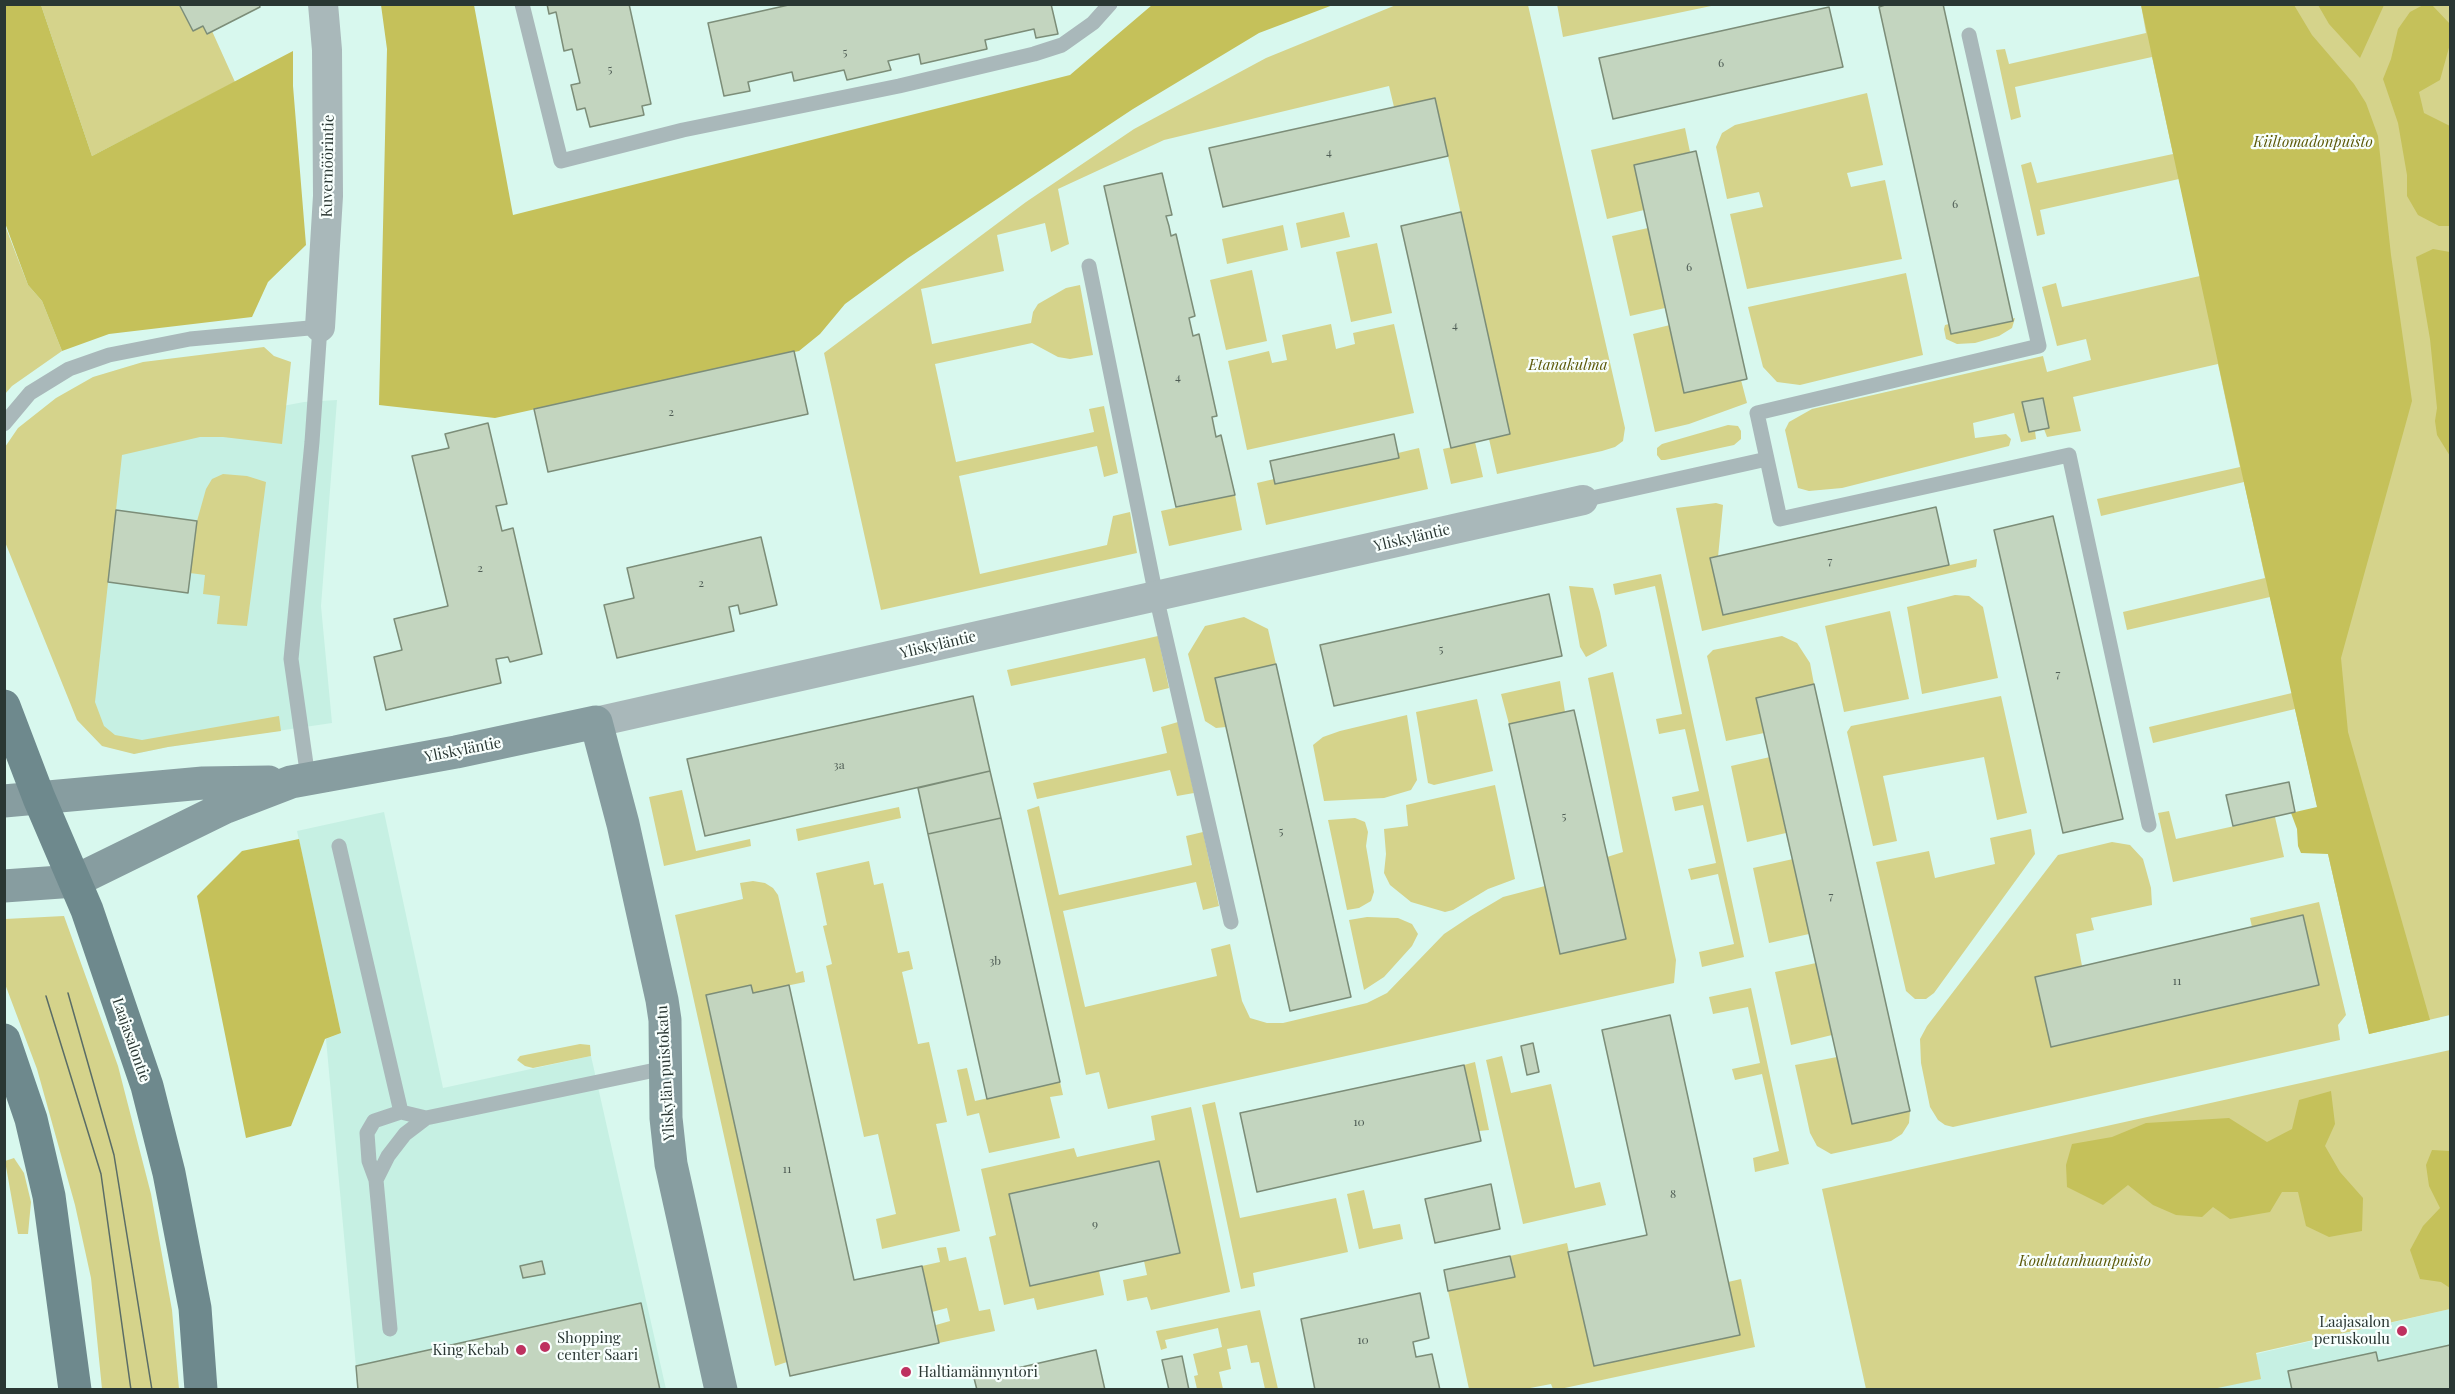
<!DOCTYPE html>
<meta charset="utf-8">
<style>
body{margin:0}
#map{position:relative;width:2455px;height:1394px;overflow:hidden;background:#d8f8ee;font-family:"Playfair Display",serif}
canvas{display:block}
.frame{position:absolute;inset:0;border:6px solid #2a3733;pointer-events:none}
</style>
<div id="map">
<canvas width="2455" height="1394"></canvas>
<div class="frame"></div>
</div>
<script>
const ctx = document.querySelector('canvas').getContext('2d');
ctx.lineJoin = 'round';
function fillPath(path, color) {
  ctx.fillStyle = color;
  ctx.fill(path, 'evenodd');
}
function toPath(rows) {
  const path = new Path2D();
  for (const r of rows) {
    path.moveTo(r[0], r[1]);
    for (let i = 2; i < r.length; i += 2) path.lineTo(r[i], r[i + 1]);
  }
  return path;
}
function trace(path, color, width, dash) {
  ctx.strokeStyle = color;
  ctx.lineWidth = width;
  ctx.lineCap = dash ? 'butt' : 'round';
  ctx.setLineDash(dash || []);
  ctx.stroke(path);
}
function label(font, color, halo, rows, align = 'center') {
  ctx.font = font + ' "Playfair Display",serif';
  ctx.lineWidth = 4.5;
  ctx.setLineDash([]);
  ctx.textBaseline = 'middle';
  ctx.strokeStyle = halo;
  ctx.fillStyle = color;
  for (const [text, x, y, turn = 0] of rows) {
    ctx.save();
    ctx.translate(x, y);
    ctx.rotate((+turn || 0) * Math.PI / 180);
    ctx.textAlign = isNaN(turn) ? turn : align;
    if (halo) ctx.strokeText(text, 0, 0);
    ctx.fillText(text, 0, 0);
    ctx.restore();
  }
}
fillPath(toPath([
 [337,400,321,606,332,723,168,747,134,754,89,719,4,458,304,402],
 [384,812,443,1088,591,1056,666,1389,358,1389,326,1039,341,1033,297,831],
 [2450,1309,2450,1389,2094,1390,2256,1354]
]), '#c6f0e3');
fillPath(toPath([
 [1557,4,1716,4,1716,5,1563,37],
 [41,5,179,5,193,31,203,26,207,34,212,31,235,82,92,156],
 [1396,5,1528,5,1625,428,1623,441,1615,447,1602,451,1497,474,1489,439,1510,434,1435,98,1394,107,1389,86,1164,140,1058,189,1069,244,1051,252,1045,223,997,235,1004,271,921,289,932,344,1031,323,1033,312,1038,304,1066,288,1080,285,1093,355,1070,359,1058,357,1032,343,935,364,956,462,1094,432,1089,409,1104,406,1118,473,1104,477,1097,446,959,476,980,574,1107,545,1113,516,1130,512,1137,553,881,610,824,353,1026,202,1134,129,1266,58],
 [2141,5,2450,5,2450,1015,2369,1034,2295,709,2153,743,2149,727,2292,693,2270,597,2127,630,2123,612,2265,578,2244,482,2101,516,2097,499,2240,467,2218,364,2073,397,2081,431,2047,437,2044,429,2049,428,2043,398,2023,402,2029,432,2035,431,2036,439,2021,442,2014,413,1973,423,1975,438,2006,434,2011,439,2009,446,1842,488,1809,491,1798,488,1785,430,1789,422,1812,409,2043,356,2047,372,2091,360,2086,339,2057,346,2042,287,2056,283,2062,307,2200,276,2179,179,2040,210,2045,234,2037,236,2021,165,2031,162,2037,183,2173,154,2152,57,2015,87,2021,117,2011,120,1996,50,2005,49,2009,64,2146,33],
 [1867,93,1883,165,1847,173,1851,187,1885,180,1902,259,1747,289,1730,214,1763,207,1759,192,1727,199,1716,147,1722,133,1735,125],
 [1685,128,1690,152,1634,165,1644,210,1607,219,1591,150],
 [1344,212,1350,237,1301,248,1296,223],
 [4,223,28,285,42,301,62,351,12,386,5,394],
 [1283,225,1288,250,1227,264,1222,239],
 [1648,228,1665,308,1630,316,1612,236],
 [1377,243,1392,313,1351,322,1336,252],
 [1252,270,1267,341,1226,350,1210,280],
 [1906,273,1923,355,1800,385,1777,382,1763,367,1748,307],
 [2015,318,2012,328,1999,336,1975,343,1957,344,1946,339,1944,329,1945,325,1949,324,1952,334],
 [1331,324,1336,349,1355,344,1353,333,1394,324,1414,413,1247,450,1228,361,1269,351,1272,363,1287,360,1282,335],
 [1670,325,1741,380,1747,403,1689,424,1655,432,1633,334],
 [264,347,274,356,291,362,282,444,223,437,200,437,122,455,95,702,104,726,115,735,142,740,279,716,281,731,168,747,134,754,102,746,77,720,5,542,5,447,18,428,56,398,93,377,143,362],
 [1728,425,1738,426,1741,431,1741,439,1734,445,1665,460,1661,460,1657,455,1657,448,1662,444],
 [1475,442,1483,477,1451,484,1443,449],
 [1419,448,1428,489,1266,525,1257,483,1274,479,1275,484,1399,458,1398,453],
 [223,474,247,476,266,482,247,626,217,624,220,596,203,594,205,575,190,573,197,521,206,489,212,479],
 [1235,495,1242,530,1169,546,1161,511],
 [1716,503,1723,505,1718,557,1710,559,1723,615,1977,559,1976,567,1702,631,1676,508],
 [1661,574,1744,957,1702,967,1699,952,1734,944,1718,874,1691,880,1688,869,1716,863,1703,805,1675,811,1672,797,1699,791,1685,729,1659,734,1656,719,1682,714,1655,586,1615,595,1613,584],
 [1569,586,1593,588,1600,612,1607,646,1586,657,1580,647],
 [1955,595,1969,596,1983,607,1998,678,1922,694,1907,607],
 [1890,611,1909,699,1844,712,1825,626],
 [1244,617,1268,629,1276,664,1215,678,1226,727,1216,728,1205,721,1188,654,1205,626],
 [1158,636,1169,688,1153,692,1145,658,1011,686,1007,670],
 [1782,636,1797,643,1810,663,1814,684,1756,698,1764,733,1726,741,1707,656,1713,650],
 [1613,672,1676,960,1674,983,1108,1109,1099,1072,1086,1075,1027,810,1039,806,1059,895,1192,865,1186,836,1203,832,1219,906,1203,910,1196,882,1063,911,1085,1007,1217,976,1211,949,1230,944,1242,1001,1250,1018,1267,1023,1283,1023,1367,1003,1387,993,1444,934,1471,916,1503,897,1545,886,1560,954,1625,939,1607,857,1623,852,1588,678],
 [1560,681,1565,712,1509,724,1501,694],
 [2001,696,2027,813,1997,820,1984,757,1883,776,1897,841,1873,846,1847,732,1851,726],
 [1477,699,1493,771,1434,785,1428,783,1416,712],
 [1407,715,1417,780,1411,790,1384,798,1324,801,1313,745,1323,737,1340,731],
 [1178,722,1194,793,1177,796,1170,770,1037,799,1033,783,1167,753,1161,727],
 [1770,757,1786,833,1747,842,1731,766],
 [1495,785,1515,879,1488,889,1453,910,1445,912,1411,902,1390,885,1384,873,1386,854,1384,829,1408,826,1406,805],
 [682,790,696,851,750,839,751,846,664,866,649,797],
 [899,807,901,818,798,841,796,829],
 [2169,811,2176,839,2275,817,2284,857,2173,882,2158,813],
 [1355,818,1365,822,1368,832,1366,846,1374,892,1371,901,1359,908,1347,910,1328,820],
 [2031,829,2035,854,1934,993,1926,999,1915,999,1906,991,1876,862,1929,851,1935,878,1995,864,1990,838],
 [2112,842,2130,845,2143,859,2151,888,2152,905,2091,918,2094,930,2076,934,2082,966,2035,977,2051,1047,2319,985,2303,915,2252,927,2250,918,2319,902,2346,1015,2338,1025,2340,1040,1953,1127,1945,1125,1938,1120,1930,1107,1921,1063,1920,1039,1927,1026,2058,855],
 [1793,859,1809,934,1769,943,1753,868],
 [869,861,874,885,883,883,898,953,909,951,913,969,902,972,918,1044,929,1042,947,1122,936,1124,960,1231,882,1249,876,1219,896,1214,878,1134,864,1137,826,966,832,964,823,926,827,925,816,873],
 [753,881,765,883,773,888,778,895,796,973,803,971,805,982,753,993,751,985,706,996,787,1362,775,1366,675,915,743,899,740,883],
 [64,916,118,1066,151,1194,172,1310,179,1389,102,1389,91,1278,75,1205,37,1069,5,984,5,919],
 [1367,917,1398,918,1412,924,1418,934,1412,946,1384,977,1364,990,1349,920],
 [1816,963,1832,1035,1791,1045,1775,972],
 [1751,988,1789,1164,1755,1172,1753,1158,1779,1151,1762,1074,1735,1080,1732,1069,1760,1063,1748,1007,1713,1014,1709,997],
 [580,1044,590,1045,591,1056,533,1068,525,1066,517,1060,520,1056],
 [2450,1050,2450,1309,2256,1353,2261,1379,2208,1390,1866,1389,1822,1189],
 [1502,1056,1511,1093,1551,1084,1575,1188,1600,1182,1606,1205,1523,1224,1486,1060],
 [1837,1057,1852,1124,1910,1111,1909,1123,1902,1134,1891,1141,1831,1154,1817,1146,1810,1133,1795,1065],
 [1475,1062,1489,1130,1479,1131,1464,1065],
 [967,1068,975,1101,1060,1082,1063,1095,1050,1097,1060,1138,989,1153,979,1113,967,1116,957,1070],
 [1215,1102,1240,1218,1336,1198,1348,1252,1253,1273,1255,1286,1241,1289,1202,1105],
 [1191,1107,1230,1292,1151,1310,1147,1297,1127,1301,1123,1280,1147,1275,1144,1261,1180,1253,1159,1161,1010,1194,1099,1271,1104,1295,1037,1310,1034,1298,1004,1305,989,1237,996,1235,981,1169,1074,1148,1077,1157,1155,1140,1151,1116],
 [14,1158,24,1173,31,1202,28,1234,18,1234,5,1161],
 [1364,1190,1373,1229,1400,1224,1403,1239,1359,1249,1347,1194],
 [1567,1243,1594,1366,1739,1335,1728,1282,1741,1279,1755,1347,1560,1389,1553,1389,1551,1384,1525,1389,1469,1389,1448,1291,1514,1277,1510,1256],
 [946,1247,949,1261,966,1257,979,1311,990,1309,995,1331,939,1343,936,1325,950,1321,947,1308,932,1312,922,1266,940,1262,937,1248],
 [1260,1310,1278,1389,1265,1389,1259,1362,1251,1363,1247,1345,1227,1349,1231,1369,1219,1372,1223,1389,1197,1389,1194,1376,1198,1375,1193,1354,1222,1347,1218,1328,1165,1340,1167,1348,1161,1350,1156,1331]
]), '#d5d38b');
fillPath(toPath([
 [4,5,41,5,92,156,293,51,293,86,306,245,268,282,252,317,109,334,62,351,42,301,28,285,5,223],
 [381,5,474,5,513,215,1070,75,1152,5,1333,5,1259,33,1133,109,908,258,845,304,820,334,799,351,495,418,379,405,387,49],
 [2141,5,2294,5,2312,35,2354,84,2366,103,2378,136,2391,255,2412,401,2341,658,2348,732,2430,1020,2369,1034,2328,854,2301,853,2298,846,2297,829,2291,813,2317,807,2242,474],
 [2318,5,2384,5,2360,58,2329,24],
 [2423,5,2432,5,2450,24,2450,44,2440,80,2419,92,2424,113,2450,126,2450,226,2439,226,2418,215,2407,196,2407,175,2398,123,2383,79,2391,59,2398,29,2410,12],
 [2433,249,2450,252,2450,456,2437,435,2435,421,2437,408,2430,339,2416,257],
 [299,839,341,1033,325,1039,291,1126,246,1138,197,896,242,851],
 [2331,1091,2335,1124,2325,1146,2340,1172,2363,1198,2362,1231,2329,1237,2306,1226,2298,1192,2282,1192,2270,1212,2230,1219,2213,1207,2202,1217,2176,1215,2153,1205,2128,1185,2103,1205,2067,1187,2066,1165,2072,1144,2112,1137,2146,1123,2229,1118,2267,1142,2292,1129,2299,1100],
 [2432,1150,2450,1151,2450,1288,2441,1282,2420,1279,2410,1250,2423,1226,2440,1208,2429,1186,2426,1165]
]), '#c5c15a');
const building = toPath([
 [179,4,259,4,260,7,207,34,203,26,193,31,179,4],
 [547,4,629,4,651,104,642,106,644,115,590,127,585,108,577,110,571,85,580,83,572,49,564,51,556,12,549,14,547,4],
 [793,4,1051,4,1058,34,1036,38,1034,29,985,40,987,49,921,64,919,54,888,61,891,70,847,80,844,70,794,81,792,72,748,82,750,91,724,96,708,23,793,4],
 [1888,4,1943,4,2013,321,1951,334,1879,7,1888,4],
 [1829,7,1843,67,1613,119,1599,58,1829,7],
 [1435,98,1448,156,1223,207,1209,148,1435,98],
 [1696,151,1747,379,1684,393,1634,165,1696,151],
 [1162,173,1172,215,1166,216,1169,226,1171,236,1176,234,1195,316,1189,318,1193,336,1199,334,1217,416,1212,417,1216,437,1221,435,1235,495,1176,507,1104,186,1162,173],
 [1461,212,1510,434,1451,448,1401,226,1461,212],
 [794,351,808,414,548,472,534,409,794,351],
 [2043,398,2049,428,2029,432,2022,402,2043,398],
 [488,423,507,504,496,506,502,531,513,528,542,654,510,662,508,657,496,659,501,683,386,710,374,657,402,650,394,619,448,606,412,456,449,448,445,434,488,423],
 [1394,434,1399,458,1275,484,1270,461,1394,434],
 [1936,507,1949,565,1723,615,1710,558,1936,507],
 [116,510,197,521,188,593,108,582,116,510],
 [2053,516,2123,819,2063,833,1994,530,2053,516],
 [761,537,777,605,740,614,738,605,729,607,734,631,617,658,604,605,634,598,627,568,761,537],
 [1549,594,1562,656,1334,706,1320,645,1549,594],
 [1276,664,1351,997,1290,1011,1215,678,1276,664],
 [1814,684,1910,1111,1852,1124,1756,698,1814,684],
 [973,696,990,771,705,836,687,759,973,696],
 [1574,710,1626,939,1560,954,1509,724,1574,710],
 [990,771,1001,818,928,834,918,788,990,771],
 [2289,782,2295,812,2233,826,2226,795,2289,782],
 [1001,818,1060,1082,987,1099,928,834,1001,818],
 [2303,915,2319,985,2051,1047,2035,977,2303,915],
 [751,985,753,993,789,985,854,1280,922,1266,939,1343,790,1376,706,995,751,985],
 [1670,1015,1740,1335,1594,1366,1568,1252,1647,1235,1602,1030,1670,1015],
 [1533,1043,1539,1072,1527,1075,1521,1046,1533,1043],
 [1464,1065,1481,1141,1257,1192,1240,1113,1464,1065],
 [1159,1161,1180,1253,1030,1286,1009,1194,1159,1161],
 [1491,1184,1500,1229,1435,1243,1425,1199,1491,1184],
 [1510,1256,1515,1277,1448,1291,1444,1270,1510,1256],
 [542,1261,545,1274,523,1278,520,1266,542,1261],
 [1420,1293,1429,1338,1413,1342,1416,1357,1432,1354,1440,1390,1315,1390,1301,1319,1420,1293],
 [641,1303,660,1390,358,1390,356,1366,641,1303],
 [2450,1345,2450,1390,2292,1390,2288,1371,2376,1352,2378,1361,2450,1345],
 [1096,1350,1105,1390,977,1390,974,1378,1096,1350],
 [1182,1356,1189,1390,1169,1390,1162,1360,1182,1356]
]);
fillPath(building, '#c3d5bf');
trace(building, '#7c8d78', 1.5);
trace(toPath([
 [522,4,561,161,683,130,899,86,1034,54,1062,45,1093,23,1110,4],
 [1089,266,1156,596,1231,922],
 [4,424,30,393,69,369,109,355,190,339,320,327,312,442,291,659,308,778],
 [1767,459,1757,413,2039,346,1969,35],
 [1583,500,1767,459,1780,519,2069,455,2149,825],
 [339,846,401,1112],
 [376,1180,388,1156,405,1134,426,1118],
 [390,1329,376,1180,369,1161,367,1133,374,1121,401,1112,426,1118,665,1068]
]), '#a9b8ba', 15);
trace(toPath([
 [320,327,328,196,327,50,323,4],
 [596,722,1583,500]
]), '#a9b8ba', 30);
trace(toPath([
 [4,801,203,783,269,782],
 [4,886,75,881,226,807,291,782,456,752,596,722,623,824,662,1000,665,1020,666,1118,671,1164,721,1390]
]), '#879da0', 33);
trace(toPath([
 [4,706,39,798,87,910,147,1086,169,1173,195,1308,201,1390],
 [4,1040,31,1119,49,1196,75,1390]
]), '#6e898d', 33);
trace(toPath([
 [68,993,114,1155,152,1390],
 [46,996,101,1174,131,1390]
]), '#5a6c66', 1.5);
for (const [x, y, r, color] of [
 [2402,1331,6,"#be3160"],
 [545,1347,6,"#be3160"],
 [521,1350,6,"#be3160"],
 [906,1372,6,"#be3160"]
]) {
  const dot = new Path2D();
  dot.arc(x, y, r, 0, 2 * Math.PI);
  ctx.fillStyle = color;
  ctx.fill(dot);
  trace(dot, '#f8fffd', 2);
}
label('12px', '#505e56', null, [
 ["5",845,52],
 ["6",1721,63],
 ["5",610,69],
 ["4",1329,152],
 ["6",1955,204],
 ["6",1689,267],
 ["4",1455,325],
 ["4",1178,377],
 ["2",671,412],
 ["7",1830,561],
 ["2",480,568],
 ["2",701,583],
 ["5",1441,649],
 ["7",2058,674],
 ["3a",839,765],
 ["5",1564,816],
 ["5",1281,831],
 ["7",1831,896],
 ["3b",995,961],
 ["11",2177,981],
 ["10",1359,1122],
 ["11",787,1169],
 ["8",1673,1194],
 ["9",1095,1224],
 ["10",1363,1340]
]);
label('italic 15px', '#5c5909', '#f8fffd', [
 ["Kiiltomadonpuisto",2313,142],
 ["Etanakulma",1568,365],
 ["Koulutanhuanpuisto",2085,1261]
]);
label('15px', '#2a3733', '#f8fffd', [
 ["Kuvernöörintie",328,166,-89],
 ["Yliskyläntie",1412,538,-13],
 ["Yliskyläntie",938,645,-13],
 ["Yliskyläntie",463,750,-11],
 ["Laajasalontie",131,1040,71],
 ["Yliskylän puistokatu",666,1073,-93]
]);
label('15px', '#2a3733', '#f8fffd', [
 ["Laajasalon",2390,1322],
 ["peruskoulu",2390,1339],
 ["Shopping",557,1338,"left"],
 ["center Saari",557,1355,"left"],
 ["King Kebab",509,1350],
 ["Haltiamännyntori",918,1372,"left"]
], 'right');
</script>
